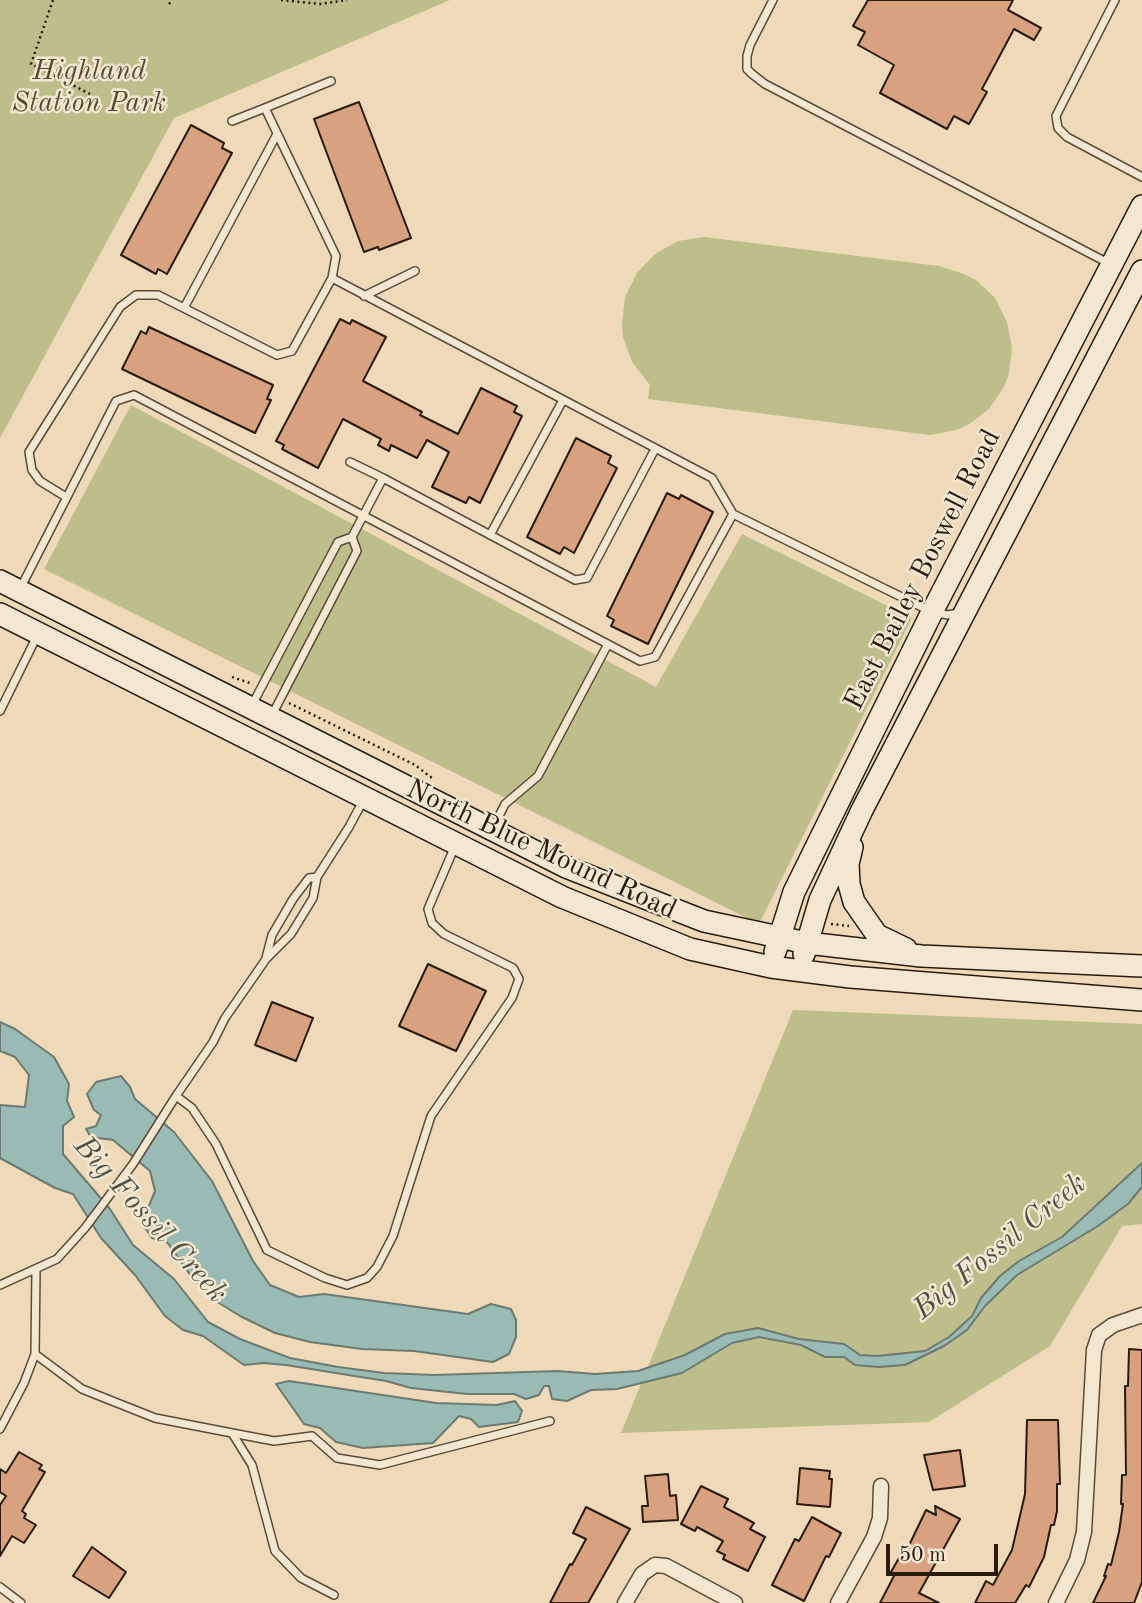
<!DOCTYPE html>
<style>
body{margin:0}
#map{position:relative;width:1142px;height:1603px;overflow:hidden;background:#eedab8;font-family:"Old Standard TT",serif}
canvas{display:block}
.scale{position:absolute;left:886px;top:1544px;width:112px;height:32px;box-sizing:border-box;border:4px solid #281a0d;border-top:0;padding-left:9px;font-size:21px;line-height:24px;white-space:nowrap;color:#281a0d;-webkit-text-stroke:5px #f4e7d1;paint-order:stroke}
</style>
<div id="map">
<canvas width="1142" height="1603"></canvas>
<div class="scale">50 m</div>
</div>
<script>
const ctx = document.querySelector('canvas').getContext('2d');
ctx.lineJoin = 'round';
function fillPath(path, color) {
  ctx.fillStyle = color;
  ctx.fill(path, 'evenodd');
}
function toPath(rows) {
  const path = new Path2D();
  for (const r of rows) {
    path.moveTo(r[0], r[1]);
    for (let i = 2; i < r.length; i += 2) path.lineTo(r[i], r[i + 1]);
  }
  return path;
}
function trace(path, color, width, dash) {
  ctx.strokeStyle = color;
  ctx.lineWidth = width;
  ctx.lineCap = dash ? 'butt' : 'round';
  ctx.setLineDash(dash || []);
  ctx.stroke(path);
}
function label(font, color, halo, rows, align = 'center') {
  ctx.font = font + ' "Old Standard TT",serif';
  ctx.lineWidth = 5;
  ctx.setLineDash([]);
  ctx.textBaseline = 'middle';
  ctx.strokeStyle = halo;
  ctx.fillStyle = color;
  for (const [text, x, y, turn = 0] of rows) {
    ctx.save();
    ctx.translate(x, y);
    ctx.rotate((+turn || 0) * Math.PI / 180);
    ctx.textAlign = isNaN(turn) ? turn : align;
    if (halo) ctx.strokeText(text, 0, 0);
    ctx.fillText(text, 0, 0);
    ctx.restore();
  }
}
fillPath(toPath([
 [0,0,450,0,174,118,0,438],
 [704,237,939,266,964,274,976,280,995,298,1007,322,1012,348,1009,374,1004,387,989,409,968,425,956,430,930,435,648,399,650,385,632,362,623,337,622,324,625,297,637,273,655,254,678,241],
 [131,405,656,687,742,534,912,618,759,924,44,569],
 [793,1010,1142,1024,1142,1224,1122,1226,1050,1346,929,1422,621,1433]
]), '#bdbe8b');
const water = toPath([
 [0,1022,15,1029,54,1057,69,1084,67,1101,74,1117,63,1126,63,1154,110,1209,133,1245,174,1279,208,1322,240,1339,290,1358,338,1367,384,1373,434,1375,558,1371,595,1374,638,1371,685,1355,725,1334,758,1328,799,1339,844,1344,860,1355,877,1356,925,1351,949,1337,972,1316,981,1298,1000,1276,1019,1261,1062,1237,1142,1163,1142,1187,1128,1204,1098,1226,1017,1275,985,1306,967,1330,944,1346,905,1365,879,1367,855,1365,844,1357,825,1357,801,1345,759,1337,732,1343,682,1373,617,1389,591,1390,567,1401,552,1399,549,1386,544,1386,539,1395,526,1399,514,1394,467,1394,411,1388,386,1381,286,1365,263,1363,244,1365,203,1336,183,1330,165,1316,135,1275,101,1238,73,1194,55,1188,0,1158,0,1105,25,1107,29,1075,15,1057,0,1051,0,1022],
 [121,1076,130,1087,135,1099,174,1132,212,1181,253,1261,270,1285,299,1297,324,1294,468,1314,491,1304,511,1309,516,1320,516,1337,509,1354,493,1362,414,1351,362,1349,310,1342,275,1333,240,1316,211,1298,191,1276,167,1242,152,1238,142,1223,155,1191,150,1171,113,1140,91,1137,86,1129,96,1126,101,1115,94,1110,87,1094,96,1082,121,1076],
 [289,1381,436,1403,497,1405,515,1401,522,1411,518,1422,479,1427,471,1419,459,1416,433,1443,363,1448,336,1442,320,1428,304,1424,276,1384,289,1381]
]);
fillPath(water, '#9abab4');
trace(water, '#6c7a71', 2);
const building = toPath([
 [868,0,1013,0,1008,10,1041,28,1034,40,1014,29,982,89,987,92,969,124,954,116,947,129,880,93,894,65,858,45,865,32,853,26,868,0],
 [359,102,411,238,379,250,378,247,364,252,314,119,359,102],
 [191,125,224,143,222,148,232,153,167,274,158,269,156,274,121,255,191,125],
 [340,319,350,324,352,320,386,337,363,381,422,412,420,415,458,434,481,388,517,406,514,412,522,416,480,503,469,497,466,503,432,487,449,452,427,440,417,458,391,445,389,451,378,445,381,439,343,419,318,468,282,449,284,445,276,441,340,319],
 [149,327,273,385,267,399,271,400,255,433,122,369,141,331,146,334,149,327],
 [576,438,611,456,608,463,617,468,574,553,564,547,560,554,527,537,576,438],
 [667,493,679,499,681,495,713,512,648,644,611,626,614,620,607,616,667,493],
 [428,964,486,991,456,1051,399,1026,428,964],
 [272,1002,313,1018,296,1061,255,1045,272,1002],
 [1129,1349,1142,1350,1142,1582,1134,1603,1093,1603,1106,1576,1104,1576,1108,1564,1111,1565,1119,1532,1123,1504,1121,1504,1122,1475,1126,1475,1125,1386,1128,1386,1129,1349],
 [1027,1420,1058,1420,1060,1484,1057,1484,1057,1511,1054,1525,1051,1525,1044,1557,1029,1587,1026,1585,1015,1603,975,1603,986,1581,993,1585,1012,1550,1025,1494,1027,1420],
 [960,1450,965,1486,933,1490,924,1455,960,1450],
 [19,1452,42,1465,39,1469,45,1472,22,1511,26,1514,24,1518,36,1525,24,1543,12,1536,0,1556,0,1505,6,1496,0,1492,0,1469,6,1473,19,1452],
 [800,1468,830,1471,829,1479,832,1479,830,1507,797,1504,800,1468],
 [668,1474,670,1496,676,1495,678,1520,643,1522,642,1506,648,1506,645,1476,668,1474],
 [701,1486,728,1499,724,1507,754,1523,750,1529,765,1537,748,1571,723,1559,725,1555,717,1551,723,1541,697,1527,695,1531,681,1524,701,1486],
 [935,1506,960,1519,919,1593,939,1603,880,1603,895,1574,891,1572,899,1558,902,1560,926,1510,936,1515,935,1506],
 [586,1507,630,1529,588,1603,550,1603,570,1564,572,1565,586,1539,573,1533,586,1507],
 [812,1517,841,1533,829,1557,826,1556,804,1601,772,1585,795,1539,799,1541,812,1517],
 [92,1547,126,1572,109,1598,73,1576,92,1547]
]);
fillPath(building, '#d8a180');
trace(building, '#281a0d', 2);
const service = toPath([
 [773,0,750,45,747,56,747,69,752,74,765,84,1110,264],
 [1115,0,1056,116,1058,128,1067,137,1142,177],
 [331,81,265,108,336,256,332,278],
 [232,121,265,108],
 [364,296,415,271],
 [184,308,277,134],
 [350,462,383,478],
 [66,497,40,481,32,470,29,452,120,307,136,295,158,295,277,355,292,351,332,278,712,478,733,514],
 [490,535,563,400],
 [21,587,116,401,134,395,640,661,655,657,733,514,932,612,948,615,958,613],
 [251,707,338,542,352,537,383,478,575,580,587,578,655,449],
 [0,711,37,636],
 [271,717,357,551,352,537],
 [364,799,349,827,317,877,313,898,291,934,266,959,255,975,225,1018,213,1042,176,1096,192,1108,216,1144,267,1250,325,1278,347,1285,367,1278,377,1267,393,1236,431,1116,512,998,519,979,513,968,444,934,432,923,428,909,455,846],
 [493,828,505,804,538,776,608,644],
 [266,958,272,935,293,899,309,878,317,877],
 [0,1285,57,1259,85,1228,133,1164,176,1096],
 [35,1354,82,1389,155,1418,232,1433],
 [0,1429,24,1383,35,1354,36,1269],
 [0,1587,21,1603],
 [334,1595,301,1578,275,1551,252,1465,232,1433,274,1441,312,1436,337,1458,380,1465,550,1421]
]);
const minor = toPath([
 [625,1603,642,1574,655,1565,666,1566,735,1603],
 [838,1603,874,1537,880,1518,881,1486],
 [1056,1603,1077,1560,1084,1532,1094,1350,1099,1335,1113,1325,1142,1315]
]);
const secondary = toPath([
 [0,581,566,867,704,921,807,943,921,956,1142,966],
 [0,614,562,897,690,949,771,967,850,977,1142,1000],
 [852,847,848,864,849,884,854,902,877,935,906,949],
 [775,952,794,892,932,612,1142,206],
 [804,954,820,900,862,810,1142,271]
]);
trace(service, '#5a4a38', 10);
trace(minor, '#5a4a38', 17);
trace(secondary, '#281a0d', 24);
trace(toPath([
 [53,0,31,64,90,94],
 [281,0,320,4,347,0],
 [169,4,172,0],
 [232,677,253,684],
 [289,703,415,765,432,778],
 [831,924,849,926]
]), '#281a0d', 2.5, [2, 3.5]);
trace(service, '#f4e7d1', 7);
trace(minor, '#f4e7d1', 14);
trace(secondary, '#f4e7d1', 21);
label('italic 28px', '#554b33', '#f4e7d1', [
 ["Highland",89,72],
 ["Station Park",89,104]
]);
label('28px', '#281a0d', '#f4e7d1', [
 ["East Bailey Boswell Road",923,570,-63],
 ["North Blue Mound Road",541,850,25]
]);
label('italic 30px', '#505247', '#f4e7d1', [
 ["Big Fossil Creek",150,1220,48],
 ["Big Fossil Creek",1000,1247,-39]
]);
</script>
